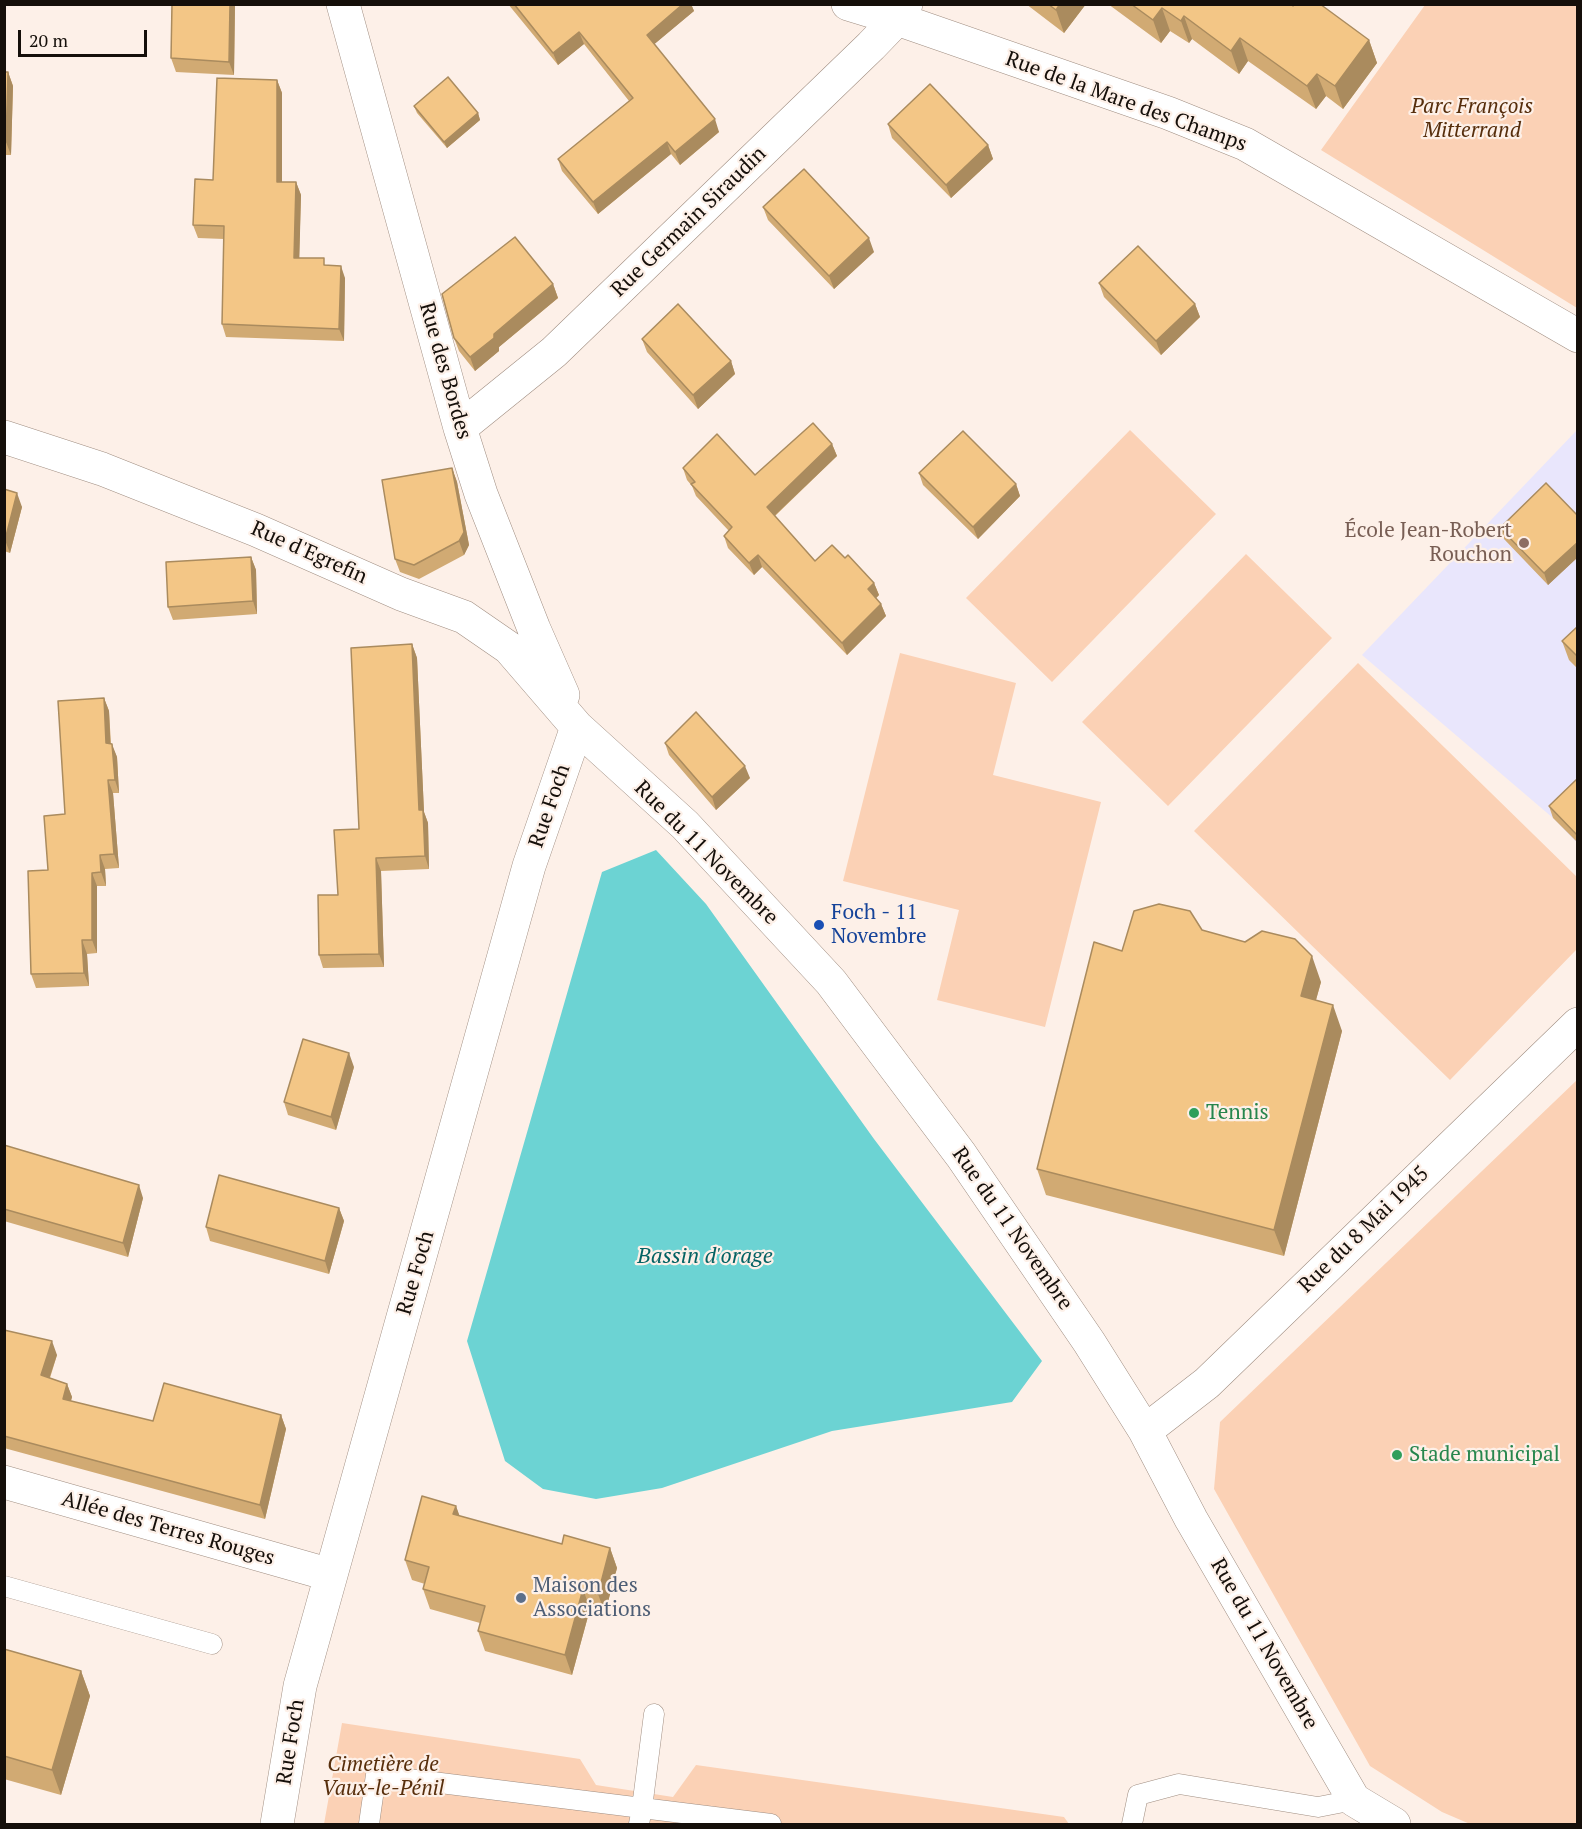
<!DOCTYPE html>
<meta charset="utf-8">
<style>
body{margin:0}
#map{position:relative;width:1582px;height:1829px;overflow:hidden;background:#fdf0e8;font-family:"PT Serif",serif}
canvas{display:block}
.frame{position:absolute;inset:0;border:6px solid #150f0a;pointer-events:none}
.scale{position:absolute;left:18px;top:30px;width:129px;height:27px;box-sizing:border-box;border:3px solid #150f0a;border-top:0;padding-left:8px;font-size:18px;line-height:21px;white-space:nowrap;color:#150f0a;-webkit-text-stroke:4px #fdf0e8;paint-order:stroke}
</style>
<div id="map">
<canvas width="1582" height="1829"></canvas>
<div class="frame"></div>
<div class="scale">20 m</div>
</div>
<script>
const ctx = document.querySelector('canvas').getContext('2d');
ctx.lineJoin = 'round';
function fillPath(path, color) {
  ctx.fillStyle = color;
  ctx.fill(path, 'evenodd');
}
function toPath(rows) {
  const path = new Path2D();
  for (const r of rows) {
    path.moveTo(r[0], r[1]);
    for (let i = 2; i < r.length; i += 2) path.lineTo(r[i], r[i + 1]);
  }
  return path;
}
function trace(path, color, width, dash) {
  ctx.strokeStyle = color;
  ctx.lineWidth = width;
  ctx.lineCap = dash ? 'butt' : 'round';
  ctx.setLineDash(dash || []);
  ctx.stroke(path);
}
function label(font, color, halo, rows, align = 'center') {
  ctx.font = font + ' "PT Serif",serif';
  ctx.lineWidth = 4.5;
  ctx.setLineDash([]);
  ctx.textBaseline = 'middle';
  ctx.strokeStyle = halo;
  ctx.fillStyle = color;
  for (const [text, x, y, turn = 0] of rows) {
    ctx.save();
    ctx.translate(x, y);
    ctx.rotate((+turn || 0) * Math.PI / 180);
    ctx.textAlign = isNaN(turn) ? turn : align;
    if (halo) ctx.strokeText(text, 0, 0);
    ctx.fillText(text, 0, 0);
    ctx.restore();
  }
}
fillPath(toPath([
 [1577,430,1577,843,1553,818,1362,655]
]), '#e9e6fc');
fillPath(toPath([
 [1425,5,1577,5,1577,308,1321,150],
 [1130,430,1216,514,1052,682,966,598],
 [1246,554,1332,638,1168,806,1082,722],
 [900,653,1016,683,993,775,1101,802,1045,1027,937,1000,959,910,843,881],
 [1358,663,1577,877,1577,949,1450,1080,1194,831],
 [1577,1080,1577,1824,1470,1824,1442,1812,1370,1766,1214,1489,1220,1422],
 [342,1723,580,1759,596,1785,673,1797,696,1765,1064,1817,1069,1824,324,1824]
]), '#fbd1b5');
fillPath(toPath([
 [656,850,706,904,874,1139,1042,1361,1012,1402,832,1431,662,1488,596,1499,543,1489,505,1461,467,1341,602,872]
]), '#6cd3d3');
const service = toPath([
 [4,1586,212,1644],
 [654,1714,642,1808,771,1824],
 [369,1824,376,1775,642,1808,639,1824],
 [1132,1824,1138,1795,1179,1784,1318,1807,1354,1800]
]);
const minor = toPath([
 [343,4,460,428,481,494,534,629,563,695],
 [848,4,897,19,1168,113,1245,144,1578,336],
 [460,428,554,352,871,46,897,19,906,4],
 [4,437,102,469,256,530,401,594,464,617,509,648,577,727,685,825,831,982,961,1155,1089,1342,1145,1431,1191,1519,1354,1800,1394,1824],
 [1145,1431,1207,1383,1578,1024],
 [4,1482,331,1575],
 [277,1824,300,1686,529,866,577,727]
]);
trace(service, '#a08e82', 21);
trace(minor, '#a08e82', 34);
trace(service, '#fff', 20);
trace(minor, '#fff', 33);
fillPath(toPath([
 [172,4,235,4,234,75,176,72,171,58],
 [508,4,691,4,694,11,654,44,719,132,680,165,671,154,598,214,562,171,558,159,629,101,584,44,558,65],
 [1026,4,1086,4,1064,33],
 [1108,4,1292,4,1369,40,1377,63,1343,109,1326,96,1316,109,1248,61,1239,74,1192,39,1189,43,1170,31,1161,43],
 [4,72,8,72,13,86,11,155,4,155],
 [277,80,282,93,282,182,296,182,301,195,299,258,326,265,345,278,344,341,226,337,222,324,224,239,198,238,193,225,213,180],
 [414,106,478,113,480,120,447,148,417,113],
 [888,124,988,145,993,159,951,198,892,138],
 [763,207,874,252,834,289,768,220],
 [1099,283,1195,304,1200,317,1161,355,1104,297],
 [553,284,558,298,499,347,499,351,475,371,459,351,454,338],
 [642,339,731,361,735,374,698,409,647,352],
 [832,444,837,456,775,516,815,561,845,558,874,583,879,595,876,598,881,604,886,616,847,655,762,567,754,575,728,548,724,536,729,531,696,496,692,486,687,480,683,468,755,475],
 [452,468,457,482,469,545,464,555,419,579,400,572,395,559],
 [919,473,1016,484,1020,496,978,539,923,485],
 [4,489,22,507,10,553,4,551],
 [1578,516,1578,557,1548,585,1504,539,1500,528],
 [251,557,256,570,257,614,173,620,168,607],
 [1578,626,1578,669,1569,660,1562,641],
 [412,644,417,658,424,812,428,823,429,869,381,871,384,967,323,968,319,955,359,829],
 [104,698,109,711,111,744,117,757,119,793,113,793,119,868,105,869,106,886,97,886,97,953,87,954,89,986,36,988,31,974,48,870,65,814],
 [665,743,750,778,716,810,669,755],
 [1578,778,1578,843,1553,818,1549,806],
 [1122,951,1321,982,1316,1000,1342,1031,1284,1256,1046,1195,1037,1169],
 [354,1067,336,1130,288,1115,284,1102],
 [4,1145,143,1198,128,1257,4,1221],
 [339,1208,344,1221,329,1274,210,1241,206,1227],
 [4,1330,57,1355,50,1378,67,1384,72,1397,71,1401,153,1421,281,1415,286,1429,265,1519,4,1448],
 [456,1506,459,1516,562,1544,610,1548,617,1568,605,1613,590,1609,572,1675,485,1651,478,1631,480,1623,430,1609,423,1589,425,1584,412,1580,405,1560],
 [4,1649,81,1671,90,1696,61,1795,4,1779]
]), '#d1aa73');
fillPath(toPath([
 [230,4,235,4,234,75,229,62],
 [683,4,691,4,694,11,651,47,647,35],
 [1060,4,1086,4,1064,33,1056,10],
 [1162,8,1170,31,1161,43,1153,20],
 [1184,16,1192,39,1189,43,1181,21],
 [579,32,584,44,558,65,553,53],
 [1240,38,1248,61,1239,74,1231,51],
 [1369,40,1377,63,1343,109,1335,86],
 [8,72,13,86,11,155,6,142],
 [1317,74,1326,96,1316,109,1307,86],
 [277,80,282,93,282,194,277,182],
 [478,113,480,120,447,148,444,142],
 [715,119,719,132,680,165,675,152],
 [667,142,671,154,598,214,593,202],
 [988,145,993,159,951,198,946,185],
 [296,182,301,195,299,271,294,258],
 [869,238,874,252,834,289,829,276],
 [341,266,345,278,344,341,339,329],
 [553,284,558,298,499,347,499,351,475,371,470,357,494,334],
 [1195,304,1200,317,1161,355,1156,341],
 [731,361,735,374,698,409,693,395],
 [832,444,837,456,771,519,767,507],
 [452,468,457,482,469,545,464,555,459,541],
 [1016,484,1020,496,978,539,973,527],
 [17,493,22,507,10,553,5,540],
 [1578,542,1578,557,1548,585,1544,573],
 [758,555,762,567,754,575,749,563],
 [251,557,256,570,257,614,253,601],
 [874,583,879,595,872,602,868,589],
 [881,604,886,616,847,655,842,643],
 [412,644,417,658,424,812,428,823,429,869,425,856,419,810],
 [104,698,109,711,111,757,106,743],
 [112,744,117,757,119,793,115,780],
 [745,766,750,778,716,810,712,797],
 [108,780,113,793,119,868,114,854],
 [100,855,105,869,106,886,101,872],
 [376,858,381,871,384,967,379,954],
 [92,873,97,886,97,953,92,940],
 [82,940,87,954,89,986,84,973],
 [1312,956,1321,982,1310,1021,1301,996],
 [1333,1005,1342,1031,1284,1256,1274,1230],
 [349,1053,354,1067,336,1130,331,1117],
 [139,1185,143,1198,128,1257,123,1243],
 [339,1208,344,1221,329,1274,325,1261],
 [52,1341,57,1355,46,1388,41,1375],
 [67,1384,72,1397,67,1413,63,1399],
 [281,1415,286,1429,265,1519,260,1505],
 [456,1506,463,1525,453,1514],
 [610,1548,617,1568,605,1613,598,1594],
 [583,1589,590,1609,572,1675,565,1655],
 [81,1671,90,1696,61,1795,52,1770]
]), '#aa8b5e');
const building = toPath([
 [172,4,230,4,229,62,171,58,172,4],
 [514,4,683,4,647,35,715,119,675,152,667,142,593,202,558,159,633,98,579,32,553,53,514,4],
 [1048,4,1060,4,1056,10,1048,4],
 [1131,4,1292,4,1293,6,1294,4,1320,4,1369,40,1335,86,1317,74,1307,86,1240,38,1231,51,1184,16,1181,21,1162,8,1153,20,1131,4],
 [4,72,8,72,6,142,4,142,4,72],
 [448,77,478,113,444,142,414,106,448,77],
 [217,78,277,80,277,182,296,182,294,258,324,258,324,265,341,266,339,329,222,324,224,226,193,225,195,179,213,180,217,78],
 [930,84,988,145,946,185,888,124,930,84],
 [804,169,869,238,829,276,763,207,804,169],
 [515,237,553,284,494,334,494,338,470,357,454,338,442,294,515,237],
 [1138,246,1195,304,1156,341,1099,283,1138,246],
 [678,304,731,361,693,395,642,339,678,304],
 [813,423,832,444,767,507,815,561,832,545,845,558,848,555,874,583,868,589,881,604,842,643,758,555,749,563,724,536,732,527,691,484,695,482,683,468,717,434,755,475,813,423],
 [963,431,1016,484,973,527,919,473,963,431],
 [452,468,464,532,459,541,414,565,395,559,382,480,452,468],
 [1546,483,1578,516,1578,542,1544,573,1500,528,1546,483],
 [4,489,17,493,5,540,4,539,4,489],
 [251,557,253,601,168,607,166,562,251,557],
 [1578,626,1578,657,1562,641,1578,626],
 [412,644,419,810,423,810,425,856,376,858,379,954,319,955,318,895,338,895,334,830,359,829,351,648,412,644],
 [104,698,106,743,112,744,115,780,108,780,114,854,100,855,101,872,92,873,92,940,82,940,84,973,31,974,28,871,48,870,44,816,65,814,58,701,104,698],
 [696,712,745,766,712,797,665,743,696,712],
 [1578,778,1578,836,1549,806,1578,778],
 [1159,904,1190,911,1202,930,1245,942,1262,931,1295,939,1312,956,1301,996,1333,1005,1274,1230,1037,1169,1094,942,1122,951,1134,911,1159,904],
 [303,1039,349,1053,331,1117,284,1102,303,1039],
 [4,1145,139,1185,123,1243,4,1209,4,1145],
 [219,1175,339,1208,325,1261,206,1227,219,1175],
 [4,1330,52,1341,41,1375,67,1384,63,1399,153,1421,164,1383,281,1415,260,1505,4,1436,4,1330],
 [422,1496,456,1506,453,1514,562,1544,564,1535,610,1548,598,1594,583,1589,565,1655,478,1631,485,1606,423,1589,429,1567,405,1560,422,1496],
 [4,1649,81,1671,52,1770,4,1756,4,1649]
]);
fillPath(building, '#f3c686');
trace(building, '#aa8b5e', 1.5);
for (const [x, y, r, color] of [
 [1524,543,6,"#8d6e63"],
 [819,925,6,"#1a4fb4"],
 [1194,1113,6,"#2e9e5b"],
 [1397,1455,6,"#2e9e5b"],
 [521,1598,6,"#5c6f8a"]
]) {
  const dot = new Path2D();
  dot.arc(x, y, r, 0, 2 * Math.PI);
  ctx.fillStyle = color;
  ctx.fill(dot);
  trace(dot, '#fdf0e8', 2);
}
label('21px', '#150f0a', '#fdf0e8', [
 ["Rue de la Mare des Champs",1126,102,20],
 ["Rue Germain Siraudin",689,222,-44],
 ["Rue des Bordes",445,371,74],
 ["Rue d'Egrefin",309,553,24],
 ["Rue Foch",550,806,-71],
 ["Rue du 11 Novembre",706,853,45],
 ["Rue du 11 Novembre",1012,1229,55],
 ["Rue du 8 Mai 1945",1364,1230,-44],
 ["Rue Foch",416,1273,-74],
 ["Allée des Terres Rouges",168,1529,16],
 ["Rue du 11 Novembre",1264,1644,60],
 ["Rue Foch",291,1742,-81]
]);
label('italic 21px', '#572e0c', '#fdf0e8', [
 ["Parc François",1472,107],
 ["Mitterrand",1472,131],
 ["Cimetière de",383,1765],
 ["Vaux-le-Pénil",383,1789]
]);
label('21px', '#785e54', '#fdf0e8', [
 ["École Jean-Robert",1512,531],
 ["Rouchon",1512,555]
], 'right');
label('21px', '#164399', '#fdf0e8', [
 ["Foch - 11",831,913],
 ["Novembre",831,937]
], 'left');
label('21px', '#27864d', '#fdf0e8', [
 ["Tennis",1206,1113],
 ["Stade municipal",1409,1455]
], 'left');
label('21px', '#4e5e75', '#fdf0e8', [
 ["Maison des",533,1586],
 ["Associations",533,1610]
], 'left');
label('italic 22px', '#046263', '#fdf0e8', [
 ["Bassin d'orage",705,1257]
]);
</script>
